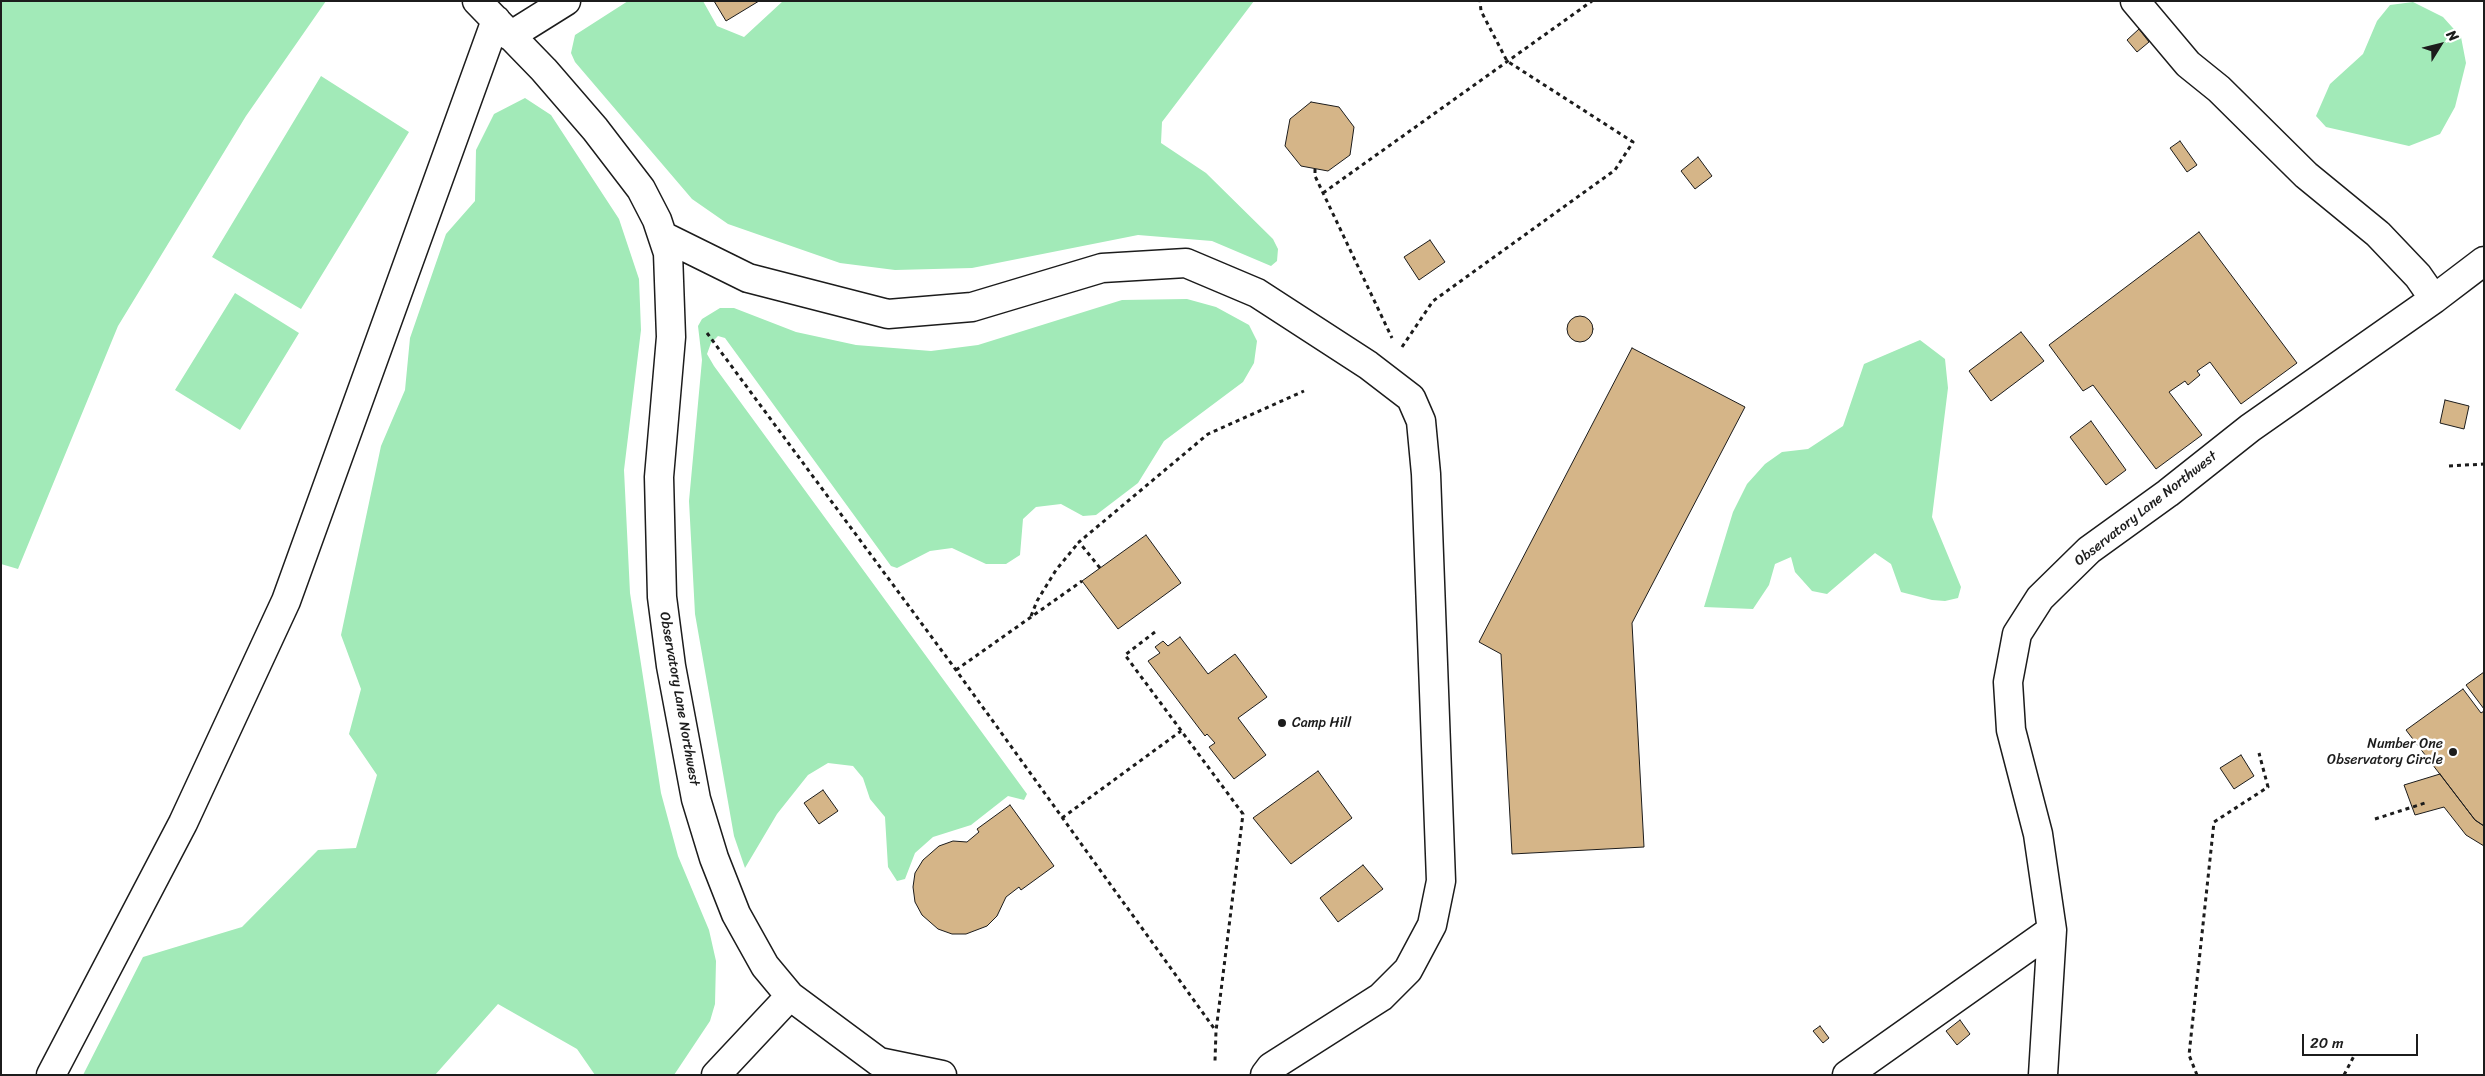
<!DOCTYPE html>
<style>
body{margin:0}
#map{position:relative;width:2485px;height:1076px;overflow:hidden;background:#fff;font-family:Sriracha,sans-serif}
canvas{display:block}
.frame{position:absolute;inset:0;border:2px solid #1c1c1c;pointer-events:none}
.north{position:absolute;left:2415px;top:20px;width:50px;height:50px;-webkit-text-stroke:4px #fff;paint-order:stroke;rotate:54deg;font-size:14px;font-weight:700;line-height:20px;text-align:center;color:#1c1c1c}
.north::after{content:'';display:block;margin:auto;width:18px;height:22px;background:#1c1c1c;clip-path:polygon(50% 0,100% 100%,50% 72%,0 100%)}
.scale{position:absolute;left:2302px;top:1034px;width:116px;height:22px;box-sizing:border-box;border:2px solid #1c1c1c;border-top:0;padding-left:6px;font-size:15px;line-height:18px;white-space:nowrap;color:#1c1c1c;-webkit-text-stroke:4px #fff;paint-order:stroke}
</style>
<div id="map">
<canvas width="2485" height="1076"></canvas>
<div class="frame"></div>
<div class="north">N</div>
<div class="scale">20 m</div>
</div>
<script>
const ctx = document.querySelector('canvas').getContext('2d');
ctx.lineJoin = 'round';
function fillPath(path, color) {
  ctx.fillStyle = color;
  ctx.fill(path, 'evenodd');
}
function toPath(rows) {
  const path = new Path2D();
  for (const r of rows) {
    if (r.length === 3) {
      path.moveTo(r[0] + r[2], r[1]);
      path.arc(r[0], r[1], r[2], 0, 2 * Math.PI);
      continue;
    }
    path.moveTo(r[0], r[1]);
    for (let i = 2; i < r.length; i += 2) path.lineTo(r[i], r[i + 1]);
  }
  return path;
}
function trace(path, color, width, dash) {
  ctx.strokeStyle = color;
  ctx.lineWidth = width;
  ctx.lineCap = dash ? 'butt' : 'round';
  ctx.setLineDash(dash || []);
  ctx.stroke(path);
}
function label(font, color, halo, rows, align = 'center') {
  ctx.font = font + ' Sriracha,sans-serif';
  ctx.lineWidth = 5;
  ctx.setLineDash([]);
  ctx.textBaseline = 'middle';
  ctx.strokeStyle = halo;
  ctx.fillStyle = color;
  for (const [text, x, y, turn = 0] of rows) {
    ctx.save();
    ctx.translate(x, y);
    ctx.rotate((+turn || 0) * Math.PI / 180);
    ctx.textAlign = isNaN(turn) ? turn : align;
    if (halo) ctx.strokeText(text, 0, 0);
    ctx.fillText(text, 0, 0);
    ctx.restore();
  }
}
fillPath(toPath([
 [1,1,326,1,246,116,118,326,18,569,1,564],
 [628,1,703,1,717,26,744,37,783,1,1254,1,1162,122,1161,143,1206,173,1273,239,1278,249,1277,261,1271,266,1212,241,1138,235,972,268,895,270,840,263,728,224,692,199,575,62,571,53,575,35],
 [2413,2,2443,17,2461,37,2466,63,2455,107,2440,134,2409,146,2326,127,2316,116,2330,84,2363,54,2377,21,2390,5],
 [321,76,409,132,301,309,212,257],
 [525,98,551,115,619,219,639,279,641,330,624,470,630,593,661,793,678,856,709,930,716,961,715,1004,710,1021,674,1075,595,1075,577,1049,498,1004,435,1075,83,1075,143,957,242,927,318,850,356,848,377,775,349,734,361,689,341,635,381,446,405,390,410,338,446,234,475,201,476,150,494,114],
 [235,293,299,333,240,430,175,390],
 [1187,299,1216,307,1249,325,1257,341,1254,363,1243,382,1164,441,1138,483,1096,515,1083,516,1061,504,1036,507,1023,519,1020,555,1006,564,986,564,952,548,930,551,897,568,891,566,725,338,718,336,711,343,707,354,714,366,1027,794,1024,800,1008,796,971,825,933,837,915,853,905,879,897,881,888,867,885,817,870,799,863,778,853,766,828,763,808,775,777,814,745,868,734,836,695,614,689,501,702,360,698,326,702,319,720,308,734,308,796,332,856,345,931,351,978,345,1122,300],
 [1920,340,1945,359,1948,388,1932,517,1961,587,1958,598,1945,601,1932,600,1901,592,1891,564,1875,553,1827,594,1812,591,1795,572,1791,557,1775,564,1769,585,1753,609,1704,607,1733,512,1747,484,1765,464,1782,452,1808,449,1843,426,1864,364]
]), '#a2eab8');
const building = toPath([
 [714,1,759,1,726,21,714,1],
 [2139,29,2149,42,2137,52,2127,40,2139,29],
 [1311,102,1339,107,1354,127,1350,155,1328,171,1301,166,1285,146,1290,119,1311,102],
 [2180,141,2197,165,2187,172,2170,148,2180,141],
 [1698,157,1712,176,1695,189,1681,171,1698,157],
 [2199,232,2297,363,2241,404,2210,362,2197,371,2200,375,2188,385,2185,381,2169,392,2202,435,2156,469,2093,385,2083,391,2049,345,2199,232],
 [1430,240,1445,262,1419,280,1404,257,1430,240],
 [1580,329,13],
 [2021,332,2044,361,1991,401,1969,371,2021,332],
 [1632,348,1745,407,1632,623,1644,847,1512,854,1501,654,1479,642,1632,348],
 [2445,400,2469,406,2464,429,2440,423,2445,400],
 [2091,421,2126,470,2106,485,2070,437,2091,421],
 [1146,535,1181,583,1118,629,1082,581,1146,535],
 [1180,637,1208,674,1235,654,1267,697,1238,718,1266,755,1234,779,1209,747,1215,743,1207,734,1205,736,1148,661,1160,653,1155,647,1163,641,1168,646,1180,637],
 [2484,672,2484,709,2466,685,2484,672],
 [2463,689,2481,713,2484,711,2484,826,2475,820,2406,730,2463,689],
 [2241,755,2254,776,2234,789,2220,768,2241,755],
 [1318,771,1352,818,1291,864,1253,818,1318,771],
 [2440,774,2475,820,2484,826,2484,846,2466,835,2444,807,2415,815,2404,785,2440,774],
 [823,790,838,811,819,824,804,803,823,790],
 [1010,805,1054,866,1021,890,1019,887,1006,897,997,916,987,926,966,934,952,934,938,929,922,915,915,902,913,887,915,873,923,860,939,846,953,841,967,842,979,832,977,829,1010,805],
 [1363,865,1383,889,1338,922,1320,898,1363,865],
 [1960,1020,1970,1034,1957,1045,1946,1031,1960,1020],
 [1820,1026,1829,1038,1823,1043,1813,1031,1820,1026]
]);
fillPath(building, '#d5b588');
trace(building, '#1c1c1c', 1);
const minor = toPath([
 [477,1,544,70,595,129,641,189,657,220,668,253,671,337,659,477,662,597,671,666,696,799,714,858,736,914,765,966,790,996,879,1062,942,1075],
 [2135,1,2188,64,2219,89,2306,175,2378,234,2418,276,2434,299],
 [510,36,566,1],
 [663,236,748,278,888,314,972,307,1102,268,1186,263,1257,293,1368,365,1411,398,1421,421,1426,474,1441,881,1432,925,1408,970,1381,997,1271,1067,1265,1075],
 [51,1075,183,823,286,601,496,20],
 [716,1075,790,996],
 [1847,1075,2052,930],
 [2043,1075,2052,930,2038,834,2011,730,2008,682,2017,634,2040,598,2089,550,2168,493,2250,428,2434,299,2484,261]
]);
trace(minor, '#1c1c1c', 31);
trace(toPath([
 [1315,169,1315,176,1392,338],
 [1323,193,1592,1],
 [707,333,956,670,1216,1031],
 [1402,347,1433,301,1615,170,1633,142,1507,61,1481,11,1480,1],
 [2449,466,2484,464],
 [1100,568,1079,542,1208,434,1304,391],
 [1031,616,1037,601,1056,570,1079,542],
 [1155,632,1125,655,1243,814,1216,1031,1215,1061],
 [956,670,1082,581],
 [1062,818,1181,731],
 [2375,819,2425,803],
 [2197,1075,2189,1055,2214,822,2268,787,2259,753],
 [2344,1075,2355,1054]
]), '#1c1c1c', 3, [4, 4]);
trace(minor, '#fff', 28);
for (const [x, y, r, color] of [
 [1282,723,5,"#1c1c1c"],
 [2453,752,5,"#1c1c1c"]
]) {
  const dot = new Path2D();
  dot.arc(x, y, r, 0, 2 * Math.PI);
  ctx.fillStyle = color;
  ctx.fill(dot);
  trace(dot, '#fff', 2);
}
label('14px', '#1c1c1c', '#fff', [
 ["Observatory Lane Northwest",2146,509,-38],
 ["Observatory Lane Northwest",679,699,80]
]);
label('14px', '#1c1c1c', '#fff', [
 ["Camp Hill",1292,723],
 ["Number One",2443,744,"right"],
 ["Observatory Circle",2443,760,"right"]
], 'left');
</script>
